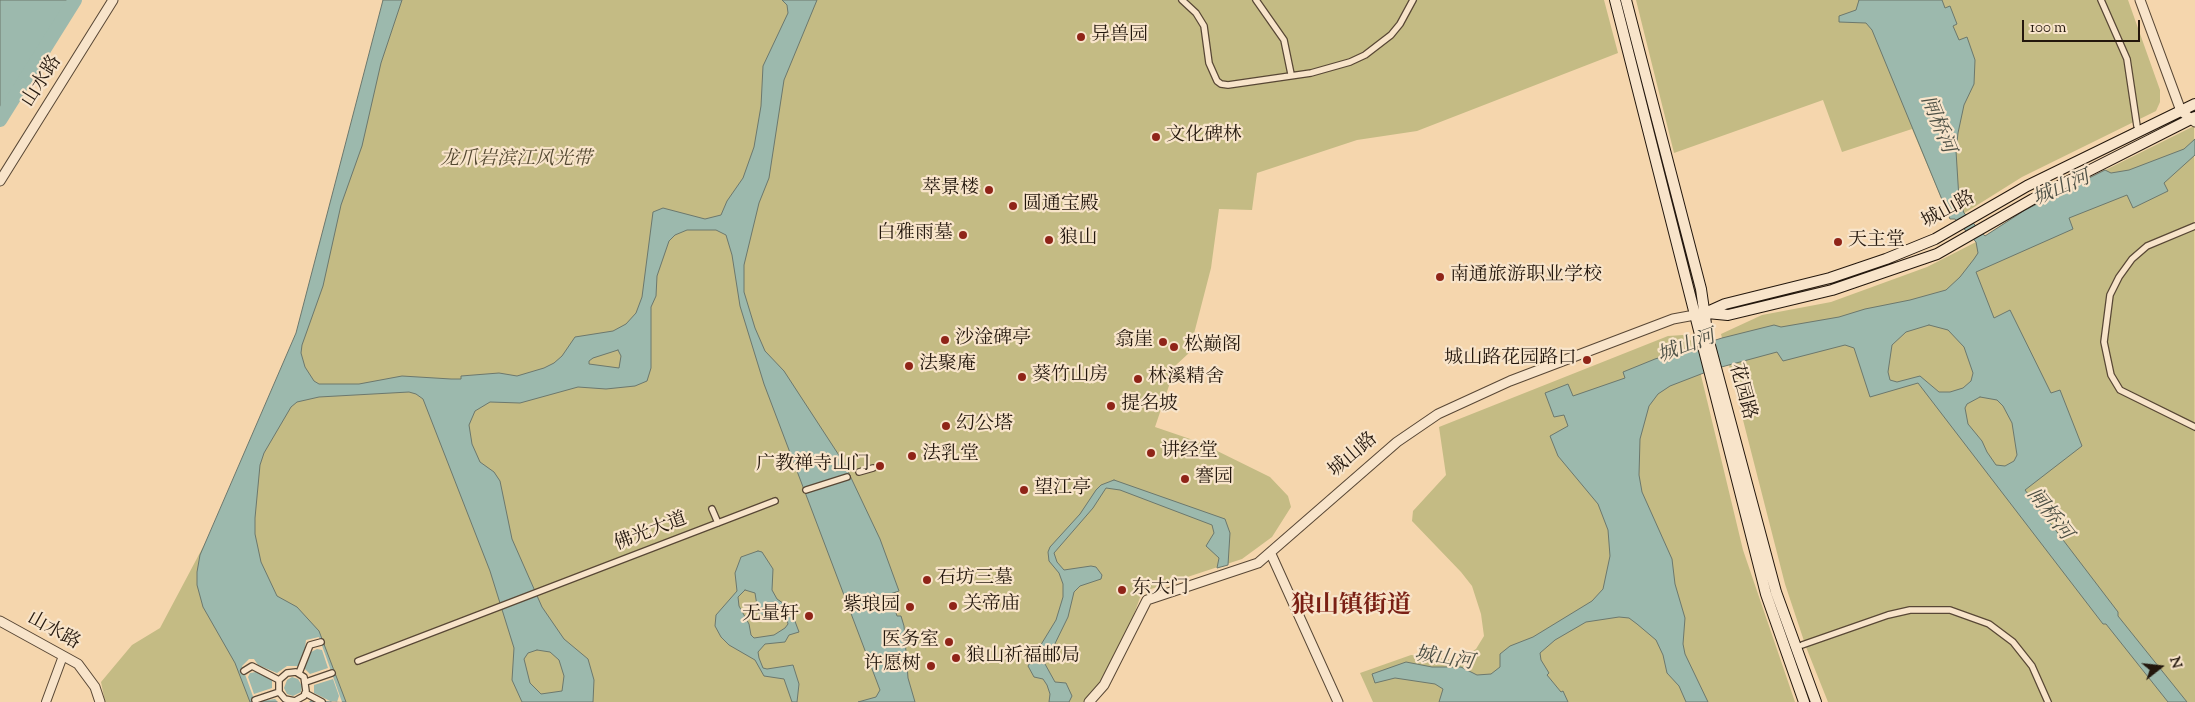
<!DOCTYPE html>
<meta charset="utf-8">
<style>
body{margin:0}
#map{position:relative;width:2195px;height:702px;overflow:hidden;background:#f5d6ad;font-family:"Sorts Mill Goudy",serif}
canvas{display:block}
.north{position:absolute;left:2135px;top:642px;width:50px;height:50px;-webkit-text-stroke:4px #f8e4ca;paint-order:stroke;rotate:74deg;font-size:14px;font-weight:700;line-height:20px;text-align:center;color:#23170d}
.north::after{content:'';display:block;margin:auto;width:18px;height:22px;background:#23170d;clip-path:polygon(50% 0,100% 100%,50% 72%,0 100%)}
.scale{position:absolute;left:2022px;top:20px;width:118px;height:22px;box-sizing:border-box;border:2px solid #23170d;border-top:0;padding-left:6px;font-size:15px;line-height:18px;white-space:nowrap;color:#23170d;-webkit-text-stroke:4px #f8e4ca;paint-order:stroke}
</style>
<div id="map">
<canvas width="2195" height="702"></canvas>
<div class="north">N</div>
<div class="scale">100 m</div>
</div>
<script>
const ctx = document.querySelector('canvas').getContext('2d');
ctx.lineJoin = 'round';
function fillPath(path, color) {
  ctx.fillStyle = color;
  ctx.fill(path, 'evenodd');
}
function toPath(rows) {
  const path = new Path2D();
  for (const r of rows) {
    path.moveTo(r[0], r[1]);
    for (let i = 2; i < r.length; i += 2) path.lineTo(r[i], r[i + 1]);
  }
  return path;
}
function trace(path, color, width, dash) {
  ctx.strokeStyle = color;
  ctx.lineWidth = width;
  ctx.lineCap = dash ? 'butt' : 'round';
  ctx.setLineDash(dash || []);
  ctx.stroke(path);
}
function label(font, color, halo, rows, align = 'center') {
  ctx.font = font + ' "Sorts Mill Goudy","Noto Serif SC",serif';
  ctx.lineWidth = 4.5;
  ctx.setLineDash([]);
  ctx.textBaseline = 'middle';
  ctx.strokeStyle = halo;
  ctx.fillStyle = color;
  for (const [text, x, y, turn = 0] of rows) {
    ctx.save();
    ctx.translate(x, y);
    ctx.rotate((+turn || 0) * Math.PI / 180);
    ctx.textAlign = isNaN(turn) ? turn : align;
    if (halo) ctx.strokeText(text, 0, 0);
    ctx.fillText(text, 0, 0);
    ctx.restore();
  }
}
fillPath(toPath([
 [391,0,1604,0,1618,53,1417,131,1357,140,1257,173,1252,210,1219,209,1211,268,1189,353,1176,365,1155,427,1199,442,1270,477,1288,496,1291,507,1272,537,1242,559,1142,592,1128,631,1100,684,1085,702,105,702,101,682,132,645,160,628,281,400],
 [1636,0,2128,0,2160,90,2160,102,2156,111,2022,177,1955,219,1950,219,1912,129,1842,152,1823,100,1674,153],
 [2194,126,2195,702,1828,702,1806,647,1785,584,1721,334,1762,315,1831,302,1927,267,1976,242,2025,210],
 [1683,335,1693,342,1743,550,1795,702,1373,702,1360,673,1411,655,1459,660,1476,649,1484,636,1481,614,1472,586,1461,572,1412,521,1413,511,1446,475,1439,427,1668,336]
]), '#c4bb84');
const water = toPath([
 [0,0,75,0,0,120,0,0],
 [383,0,402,0,381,63,362,146,341,205,323,286,302,345,301,353,305,367,314,381,319,384,359,384,402,376,451,379,461,379,461,376,499,373,517,376,544,368,554,363,562,356,575,337,613,331,626,324,636,313,642,297,653,212,663,208,705,219,721,215,727,201,743,178,754,147,761,106,763,66,788,13,787,5,782,0,817,0,784,80,769,178,759,203,744,265,744,292,755,328,765,351,784,371,844,463,880,539,899,591,890,594,897,616,901,616,904,626,908,678,915,702,858,702,876,697,880,690,764,384,740,306,732,255,726,235,716,230,687,230,675,235,669,241,657,276,656,296,651,307,651,368,647,381,635,386,606,389,578,387,520,403,490,402,475,411,469,425,472,444,480,462,494,472,500,481,512,539,542,607,564,639,588,659,594,680,593,702,522,702,512,680,514,648,490,571,423,399,416,394,409,392,319,397,297,402,291,407,264,453,260,465,255,518,255,534,261,562,277,596,297,607,319,631,346,702,250,702,235,663,203,607,197,585,197,572,200,555,296,333,383,0],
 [618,350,621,356,619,368,589,364,589,361,593,358,618,350],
 [537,650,550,652,559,660,564,676,562,691,541,694,530,683,524,659,528,653,537,650],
 [1859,0,1942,0,1945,8,1950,6,1957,24,1953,26,1959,40,1967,37,1975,60,1974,84,1964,105,1958,133,1956,151,1959,199,1964,213,1985,236,2025,210,2105,170,2111,173,2129,170,2184,149,2195,139,2195,155,2164,183,2168,191,2133,208,2127,195,2069,218,2073,229,1976,272,1994,318,2010,310,2051,393,2060,390,2082,446,2025,490,2118,612,2118,616,2187,702,2168,702,2106,624,2103,624,1918,383,1870,397,1854,348,1845,345,1783,361,1777,352,1714,369,1670,386,1658,394,1649,406,1640,439,1639,475,1642,492,1672,559,1675,584,1685,618,1683,644,1685,654,1708,702,1686,702,1679,686,1667,673,1663,655,1656,640,1637,624,1629,618,1619,617,1586,622,1555,640,1540,653,1541,660,1549,673,1547,675,1561,692,1563,691,1568,702,1439,702,1443,689,1435,684,1395,678,1375,683,1372,674,1406,662,1432,667,1461,667,1477,675,1491,674,1500,667,1500,654,1510,646,1533,637,1592,601,1603,589,1610,556,1608,530,1598,504,1558,456,1550,436,1568,426,1564,415,1554,417,1545,393,1568,384,1573,396,1625,378,1623,372,1655,359,1722,338,1774,325,1781,327,1839,317,1865,309,1910,300,1946,290,1960,277,1974,259,1978,253,1976,242,1955,219,1950,219,1872,30,1866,23,1839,22,1839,16,1856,10,1859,0],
 [1929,325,1948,330,1964,347,1973,373,1971,381,1963,388,1950,392,1939,392,1920,376,1897,382,1890,380,1888,372,1892,345,1906,332,1929,325],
 [1980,397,1997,400,2003,406,2012,423,2017,455,2014,461,2005,466,1996,465,1987,452,1982,441,1968,424,1965,408,1967,404,1980,397],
 [1114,480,1225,519,1230,533,1228,565,1217,568,1219,558,1206,546,1214,533,1212,525,1120,490,1106,488,1093,508,1054,553,1057,562,1064,570,1091,566,1096,567,1102,575,1101,579,1080,586,1074,592,1068,617,1045,664,1055,682,1066,683,1072,696,1069,702,1049,702,1050,694,1047,685,1043,679,1034,677,1028,666,1056,620,1063,597,1063,584,1059,573,1049,561,1048,552,1050,547,1080,514,1096,490,1101,485,1114,480],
 [758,551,762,552,773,569,772,590,777,599,790,608,799,632,789,635,785,642,765,644,758,652,759,658,763,668,767,669,793,665,799,684,797,702,792,702,784,679,764,676,755,660,729,645,721,637,715,626,716,615,737,591,735,573,741,557,758,551],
 [745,590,755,593,758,612,760,615,771,615,778,609,785,612,788,624,785,628,774,635,754,638,751,635,749,624,739,606,738,597,745,590]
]);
fillPath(water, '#9cb9ad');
trace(water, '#6c786d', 1);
fillPath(toPath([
 [319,637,342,702,311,700,309,702,278,702,275,699,255,702,242,666,249,659,254,659,258,665,277,673,287,666,298,666,305,648,306,640],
 [317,649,322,650,328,668,310,674,304,668,311,652],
 [256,672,272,680,272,688,254,694,248,677,250,673],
 [292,677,298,679,302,686,301,692,293,696,287,694,284,688,287,680],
 [333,679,339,696,337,702,332,702,314,693,314,685]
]), '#f5d6ad');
trace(toPath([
 [0,120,75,0]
]), '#9cb9ad', 14);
const pedestrian = toPath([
 [1182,0,1196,13,1204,26,1209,63,1217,81,1221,84,1228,85,1311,73,1350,62,1365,55,1391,35,1400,24,1413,0],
 [1256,0,1284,40,1291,74],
 [2101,0,2127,59,2137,126],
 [2195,226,2147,246,2132,259,2119,277,2110,295,2104,342,2111,375,2120,390,2195,427],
 [859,472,873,468],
 [806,490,847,477],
 [712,509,718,523],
 [1802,645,1888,615,1910,610,1950,610,1989,624,2013,642,2032,666,2048,702],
 [358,661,775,501],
 [244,671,252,666,279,680,287,673,296,672,304,677,306,691,304,696,295,701,285,699,279,692,279,680],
 [299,673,310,645,321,642],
 [306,682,332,673],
 [305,693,322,702],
 [255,700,279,692]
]);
const minor = toPath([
 [46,702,63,656]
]);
const tertiary = toPath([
 [2140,0,2181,111,2195,122],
 [0,181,113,0],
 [1271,554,1338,702],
 [0,621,78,664,95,687,100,702],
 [1089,702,1104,685,1147,600,1258,563,1397,442,1438,414,1510,381,1673,319,1700,314]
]);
const secondary = toPath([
 [1615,0,1766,594,1804,702],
 [1626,0,1701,289,1708,338,1776,592,1816,702],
 [1705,313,1725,304,1830,278,1886,259,1935,239,2027,186,2195,104],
 [1707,313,1728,315,1832,290,1937,254,2033,199,2195,117]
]);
trace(pedestrian, '#584735', 8);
trace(minor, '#584735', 10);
trace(tertiary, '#584735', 11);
trace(secondary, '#23170d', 12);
trace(pedestrian, '#f8e4ca', 5.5);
trace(minor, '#f8e4ca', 8);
trace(tertiary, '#f8e4ca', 9);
trace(secondary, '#f8e4ca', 10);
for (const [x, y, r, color] of [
 [1081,37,5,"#8f2418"],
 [1156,137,5,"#8f2418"],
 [989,190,5,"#8f2418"],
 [1013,206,5,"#8f2418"],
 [963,235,5,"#8f2418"],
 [1049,240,5,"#8f2418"],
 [1838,242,5,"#8f2418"],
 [1440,277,5,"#8f2418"],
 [945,340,5,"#8f2418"],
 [1163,342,5,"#8f2418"],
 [1174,347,5,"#8f2418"],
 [1587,360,5,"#8f2418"],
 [909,366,5,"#8f2418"],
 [1022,377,5,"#8f2418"],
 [1138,379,5,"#8f2418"],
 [1111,406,5,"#8f2418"],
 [946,426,5,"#8f2418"],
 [1151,453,5,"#8f2418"],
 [912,456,5,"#8f2418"],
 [880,466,5,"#8f2418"],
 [1185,479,5,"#8f2418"],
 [1024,490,5,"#8f2418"],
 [927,580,5,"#8f2418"],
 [1122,590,5,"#8f2418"],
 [953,606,5,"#8f2418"],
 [910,607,5,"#8f2418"],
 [809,616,5,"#8f2418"],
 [949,642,5,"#8f2418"],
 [956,658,5,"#8f2418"],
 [931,666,5,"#8f2418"]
]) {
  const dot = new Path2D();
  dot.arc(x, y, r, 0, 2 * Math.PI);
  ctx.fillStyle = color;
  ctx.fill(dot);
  trace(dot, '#f8e4ca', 2);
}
label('19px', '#23170d', '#f8e4ca', [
 ["异兽园",1091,37],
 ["文化碑林",1166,137],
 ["萃景楼",979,190,"right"],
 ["圆通宝殿",1023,206],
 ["白雅雨墓",953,235,"right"],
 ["狼山",1059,240],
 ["天主堂",1848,242],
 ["南通旅游职业学校",1450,277],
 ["沙淦碑亭",955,340],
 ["翕崖",1153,342,"right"],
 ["松巅阁",1184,347],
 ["城山路花园路口",1577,360,"right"],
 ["法聚庵",919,366],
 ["葵竹山房",1032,377],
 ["林溪精舍",1148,379],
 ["提名坡",1121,406],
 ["幻公塔",956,426],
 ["讲经堂",1161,453],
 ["法乳堂",922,456],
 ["广教禅寺山门",870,466,"right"],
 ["謇园",1195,479],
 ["望江亭",1034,490],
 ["石坊三墓",937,580],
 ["东大门",1132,590],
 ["关帝庙",963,606],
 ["紫琅园",900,607,"right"],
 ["无量轩",799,616,"right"],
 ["医务室",939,642,"right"],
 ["狼山祈福邮局",966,658],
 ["许愿树",921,666,"right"]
], 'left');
label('19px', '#23170d', '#f8e4ca', [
 ["山水路",43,82,-58],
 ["城山路",1949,211,-28],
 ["花园路",1741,392,75],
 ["城山路",1354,456,-41],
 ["佛光大道",651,533,-21],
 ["山水路",53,632,29]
]);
label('italic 19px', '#534831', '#f8e4ca', [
 ["龙爪岩滨江风光带",516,161]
]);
label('italic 20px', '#4d5045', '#f8e4ca', [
 ["闸桥河",1936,125,68],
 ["城山河",2062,190,-23],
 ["城山河",1687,348,-20],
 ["闸桥河",2048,515,52],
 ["城山河",1444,660,9]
]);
label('bold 24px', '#7a1f14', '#f8e4ca', [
 ["狼山镇街道",1351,608]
]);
</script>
